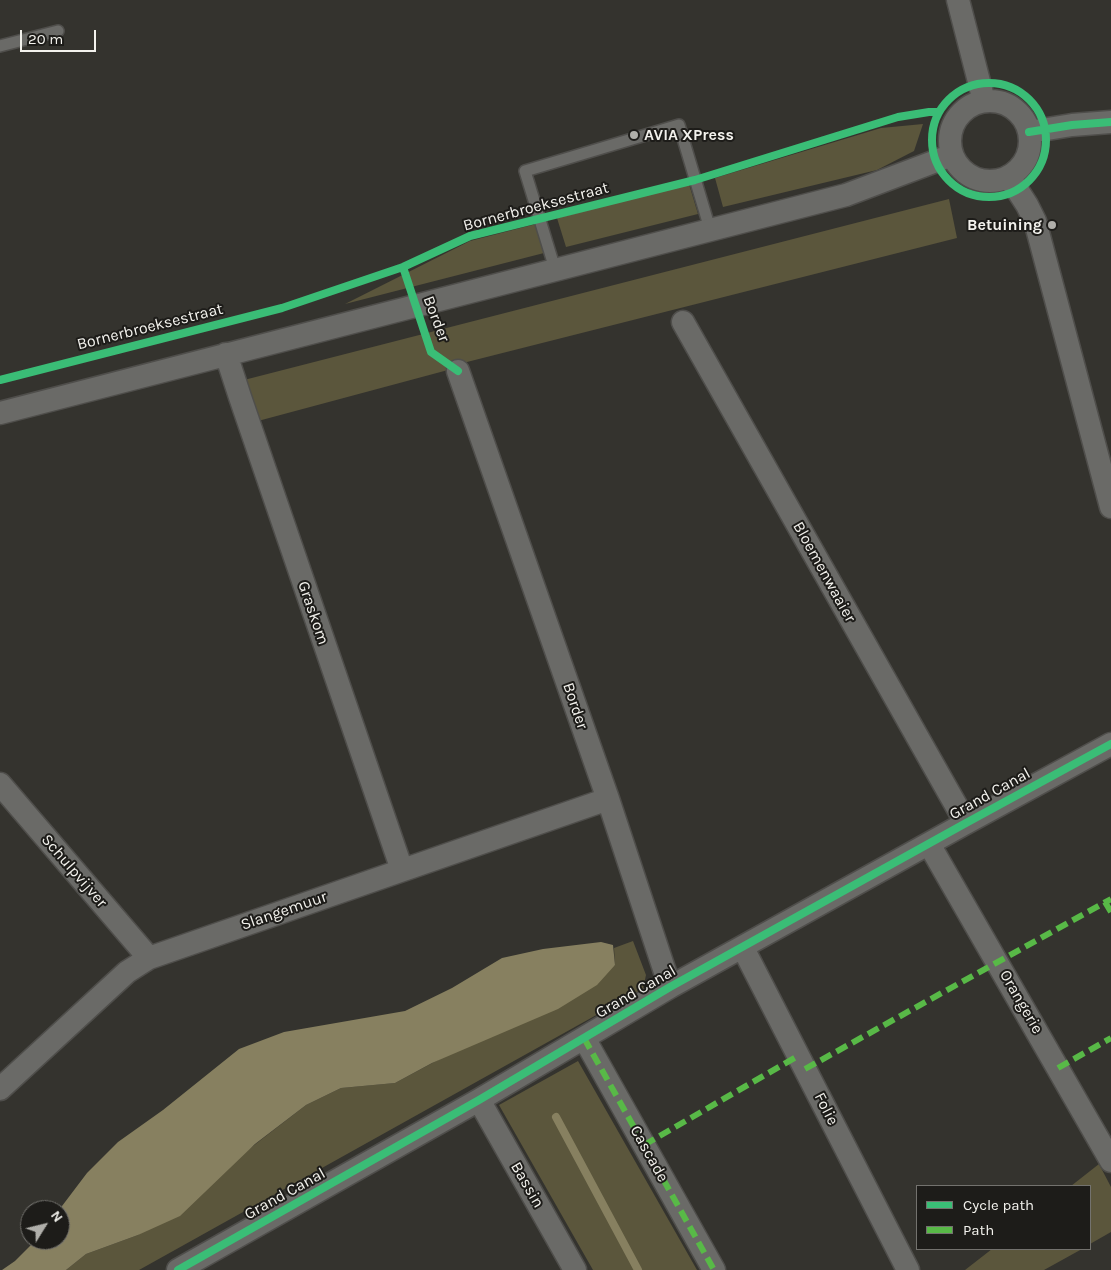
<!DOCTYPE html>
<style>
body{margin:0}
#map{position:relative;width:1111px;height:1270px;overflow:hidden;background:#34332e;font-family:Karla,sans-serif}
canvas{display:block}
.legend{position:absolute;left:916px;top:1185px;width:175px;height:65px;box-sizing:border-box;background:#1d1c19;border:1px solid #73726e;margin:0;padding:6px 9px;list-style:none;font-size:15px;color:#f3f2ed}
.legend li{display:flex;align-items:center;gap:10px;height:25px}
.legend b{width:25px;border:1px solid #73726e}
.north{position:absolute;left:20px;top:1200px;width:50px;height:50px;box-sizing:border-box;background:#1d1c19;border:1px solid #73726e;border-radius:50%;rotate:54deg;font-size:14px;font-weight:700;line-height:20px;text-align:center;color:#f3f2ed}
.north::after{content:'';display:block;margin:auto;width:18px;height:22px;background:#b0afaa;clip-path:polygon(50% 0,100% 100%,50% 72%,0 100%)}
.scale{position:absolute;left:20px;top:30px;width:76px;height:22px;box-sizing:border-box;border:2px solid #f3f2ed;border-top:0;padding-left:6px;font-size:15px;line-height:18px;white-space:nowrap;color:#f3f2ed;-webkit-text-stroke:4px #1d1c19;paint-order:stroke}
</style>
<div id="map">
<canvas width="1111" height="1270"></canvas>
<ul class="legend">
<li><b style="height:6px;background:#3abd76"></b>Cycle path</li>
<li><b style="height:6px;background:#58b947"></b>Path</li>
</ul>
<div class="north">N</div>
<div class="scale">20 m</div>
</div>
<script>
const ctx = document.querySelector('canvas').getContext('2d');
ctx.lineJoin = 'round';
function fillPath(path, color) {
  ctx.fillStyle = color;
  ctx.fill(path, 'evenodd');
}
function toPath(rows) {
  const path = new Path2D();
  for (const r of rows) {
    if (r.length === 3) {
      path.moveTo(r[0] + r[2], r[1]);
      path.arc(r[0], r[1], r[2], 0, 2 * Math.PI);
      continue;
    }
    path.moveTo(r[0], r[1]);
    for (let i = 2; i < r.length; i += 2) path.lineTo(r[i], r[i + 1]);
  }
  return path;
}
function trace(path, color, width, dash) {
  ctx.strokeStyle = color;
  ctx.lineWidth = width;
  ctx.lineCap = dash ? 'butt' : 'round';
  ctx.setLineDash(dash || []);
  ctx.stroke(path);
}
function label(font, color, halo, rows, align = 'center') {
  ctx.font = font + ' Karla,sans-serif';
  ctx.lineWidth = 4;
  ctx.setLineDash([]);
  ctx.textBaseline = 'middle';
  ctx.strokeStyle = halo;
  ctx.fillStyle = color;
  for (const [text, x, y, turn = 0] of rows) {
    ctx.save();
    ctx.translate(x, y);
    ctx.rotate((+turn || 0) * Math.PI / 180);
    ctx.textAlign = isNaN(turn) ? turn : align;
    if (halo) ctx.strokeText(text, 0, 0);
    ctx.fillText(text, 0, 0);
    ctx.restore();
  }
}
fillPath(toPath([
 [923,124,914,151,877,170,723,207,715,178,881,128],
 [689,184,698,214,566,247,557,218],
 [949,199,957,238,467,362,448,370,258,421,244,380],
 [536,224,544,253,345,304,470,241],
 [633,941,646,975,643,989,139,1270,66,1270,86,1254,138,1235,306,1105,341,1088,395,1083,615,965,614,948],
 [578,1061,697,1270,593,1270,499,1105],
 [1099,1164,1111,1187,1111,1232,1090,1244,1090,1186,1071,1186],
 [992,1249,1082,1249,1044,1270,965,1270]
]), '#5b563c');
fillPath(toPath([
 [601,942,613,945,615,965,597,985,558,1009,432,1063,395,1083,341,1088,306,1105,255,1144,180,1216,138,1235,86,1254,66,1270,2,1270,15,1261,36,1240,60,1240,60,1210,59,1210,87,1173,118,1142,163,1110,239,1049,284,1032,405,1011,452,988,502,958,543,949]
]), '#878060');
trace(toPath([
 [556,1117,638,1270]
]), '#878060', 8);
const service = toPath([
 [0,46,58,31],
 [555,269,525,171,679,125,710,229]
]);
const minor = toPath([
 [958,0,984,101],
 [990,141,40],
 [1029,132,1072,125,1111,122],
 [1009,177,1027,205,1035,221,1111,507],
 [683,322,966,823],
 [226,354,240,397,402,870],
 [458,371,608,799,670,987],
 [0,413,846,195,952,155],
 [0,784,149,958],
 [929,844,1111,1161],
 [743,948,908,1270],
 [584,1038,714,1270],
 [0,1089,127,972,149,958,608,799],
 [479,1100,575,1270],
 [178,1270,479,1100,670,987,966,823,1111,744]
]);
trace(service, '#4f4e4b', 14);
trace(minor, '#4f4e4b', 25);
trace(service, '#6a6a67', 11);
trace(minor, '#6a6a67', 22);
trace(toPath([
 [1105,902,1111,912],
 [584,1038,714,1270],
 [1058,1068,1111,1038],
 [805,1069,1111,899],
 [644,1145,798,1056]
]), '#58b947', 6, [12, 6]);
trace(toPath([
 [989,140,57],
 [1029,132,1072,125,1111,122],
 [403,267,431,352,458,371],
 [0,380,282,308,403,267,470,236,695,180,898,117,929,112,938,112],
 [178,1270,479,1100,670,987,966,823,1111,744]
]), '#3abd76', 8);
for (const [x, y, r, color] of [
 [634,135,5,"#b0afaa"],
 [1052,225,5,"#b0afaa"]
]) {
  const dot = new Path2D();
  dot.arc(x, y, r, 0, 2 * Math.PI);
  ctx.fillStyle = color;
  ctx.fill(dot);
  trace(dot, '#1d1c19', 2);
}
label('bold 16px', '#f3f2ed', '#1d1c19', [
 ["AVIA XPress",644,135],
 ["Betuining",1042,225,"right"]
], 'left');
label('16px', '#f3f2ed', '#1d1c19', [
 ["Bornerbroeksestraat",536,207,-15],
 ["Border",436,319,69],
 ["Bornerbroeksestraat",150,327,-14],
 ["Bloemenwaaier",824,572,61],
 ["Graskom",313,613,71],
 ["Border",575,706,71],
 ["Grand Canal",990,794,-29],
 ["Schulpvijver",74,871,49],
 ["Slangemuur",284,911,-19],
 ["Grand Canal",636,992,-30],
 ["Orangerie",1021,1002,60],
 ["Folie",826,1109,63],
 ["Cascade",649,1154,61],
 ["Bassin",527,1185,60],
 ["Grand Canal",285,1194,-29]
]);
</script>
